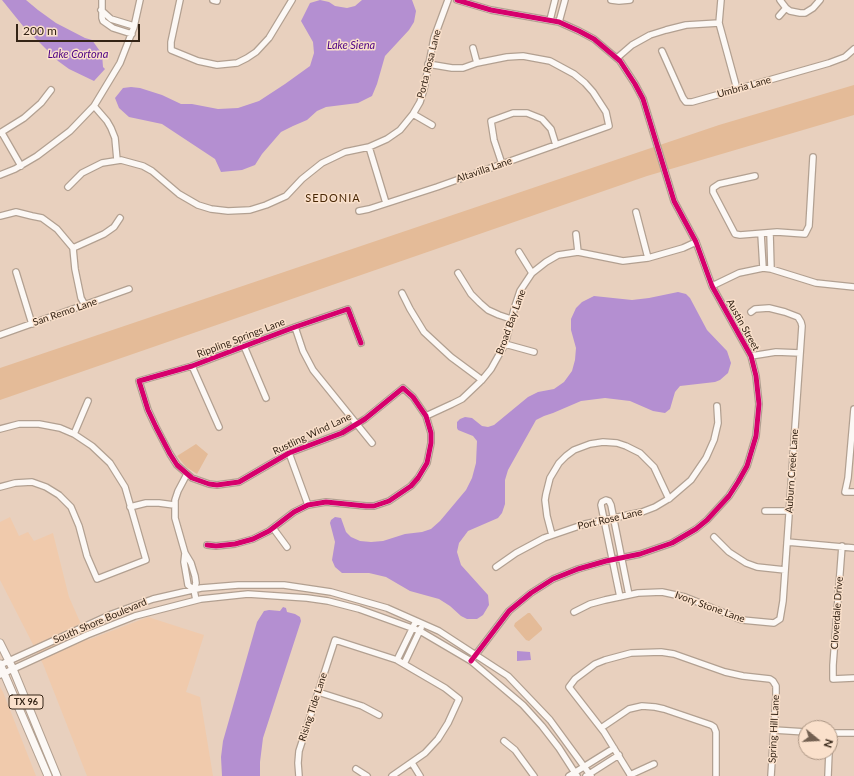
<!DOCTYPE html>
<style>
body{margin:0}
#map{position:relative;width:854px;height:776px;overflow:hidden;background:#e8d0be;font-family:Lato,sans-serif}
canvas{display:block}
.north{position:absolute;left:798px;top:720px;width:40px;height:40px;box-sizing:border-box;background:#fae0cb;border:1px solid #ab9583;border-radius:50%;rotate:108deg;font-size:11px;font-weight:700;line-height:16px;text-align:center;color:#342416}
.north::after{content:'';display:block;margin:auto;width:14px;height:18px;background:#736051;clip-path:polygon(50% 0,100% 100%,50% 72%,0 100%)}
.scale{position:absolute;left:16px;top:24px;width:124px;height:18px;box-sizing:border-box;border:2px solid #342416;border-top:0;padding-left:5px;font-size:12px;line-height:14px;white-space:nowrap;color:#342416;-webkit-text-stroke:3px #fae0cb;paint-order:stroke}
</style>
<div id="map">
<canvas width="854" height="776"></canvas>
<div class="north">N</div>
<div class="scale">200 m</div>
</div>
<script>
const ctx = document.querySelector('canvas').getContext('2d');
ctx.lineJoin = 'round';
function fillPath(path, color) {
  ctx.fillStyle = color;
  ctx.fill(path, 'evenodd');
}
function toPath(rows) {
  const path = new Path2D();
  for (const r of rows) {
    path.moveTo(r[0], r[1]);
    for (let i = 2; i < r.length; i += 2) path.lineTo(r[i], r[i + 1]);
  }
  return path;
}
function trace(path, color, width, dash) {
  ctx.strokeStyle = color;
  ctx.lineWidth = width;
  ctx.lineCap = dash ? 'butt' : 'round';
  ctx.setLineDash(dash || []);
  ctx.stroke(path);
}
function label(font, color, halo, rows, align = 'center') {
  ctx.font = font + ' Lato,sans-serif';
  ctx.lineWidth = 3;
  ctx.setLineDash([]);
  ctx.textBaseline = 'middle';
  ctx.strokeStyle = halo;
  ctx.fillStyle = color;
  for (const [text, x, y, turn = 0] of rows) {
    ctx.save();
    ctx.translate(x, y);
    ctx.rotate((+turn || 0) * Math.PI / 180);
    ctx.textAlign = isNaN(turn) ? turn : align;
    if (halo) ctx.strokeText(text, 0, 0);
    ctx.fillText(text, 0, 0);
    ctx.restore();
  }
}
fillPath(toPath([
 [10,517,19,536,28,532,34,541,53,533,69,597,88,640,148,617,204,635,186,692,200,697,213,776,87,776,43,664,0,580,0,522],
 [0,687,3,692,36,776,0,776]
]), '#f0caac');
fillPath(toPath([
 [854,85,854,115,647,176,0,400,0,368,719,125],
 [196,444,208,454,197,474,186,467,177,456],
 [528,613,530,613,542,628,542,630,529,641,526,640,514,626,515,623]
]), '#e4bb98');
fillPath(toPath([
 [2,0,26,0,38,10,56,23,85,38,92,40,102,54,103,67,105,69,94,81,69,69,58,61,23,26],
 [320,0,329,2,335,6,347,8,355,6,362,0,412,0,416,11,414,22,409,30,385,56,377,84,372,96,358,103,326,107,317,111,307,120,293,126,281,132,262,154,255,165,242,170,221,172,215,159,162,124,129,117,119,108,115,98,123,88,131,87,140,88,162,95,181,104,192,104,218,109,238,108,259,101,285,84,310,66,314,53,313,42,301,21,310,3],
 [678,292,686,294,690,298,707,330,727,351,731,363,728,373,720,380,715,382,680,386,675,392,670,409,665,413,653,411,630,401,605,398,581,401,553,413,544,416,536,420,508,470,505,480,505,504,502,513,498,518,468,531,459,543,457,552,461,565,488,595,489,605,483,615,477,619,467,619,461,616,450,606,439,599,410,591,386,577,369,573,342,573,335,567,332,560,335,542,330,523,331,520,335,517,341,518,346,532,351,537,360,541,371,542,383,541,405,534,422,532,431,529,440,521,466,490,472,478,476,463,477,441,473,436,458,430,457,428,457,422,460,419,465,417,472,418,482,426,488,427,494,425,528,397,538,392,554,389,564,382,572,371,575,360,576,348,571,330,571,319,576,308,582,302,594,296,632,300,649,298],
 [283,607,286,608,287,612,295,614,300,617,301,621,263,738,260,762,260,776,222,776,221,757,223,741,257,622,264,611,269,610,280,611],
 [517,651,530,652,531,660,517,661]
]), '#b48fd1');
const minor = toPath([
 [102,0,102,18,103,21,113,28,132,34],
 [180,0,171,42,171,50,198,61,217,65,237,63,247,58,256,52,269,38,292,0],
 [213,0,217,1],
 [457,0,491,10,559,22,579,31,594,39,620,61,635,84,643,99,674,201,696,242,712,286,751,356,756,376,759,404,756,436,747,466,738,482,729,496,707,520,696,529,672,543,640,554,606,561,578,569,553,579,531,593,509,611,471,661],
 [611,0,619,1,630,0],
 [721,0,719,23,737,89],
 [780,0,786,8,790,11,800,13,805,13,813,8,820,0],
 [101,10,111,19,134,26],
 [779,16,786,8],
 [550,20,555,0],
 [559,22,565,0],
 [473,48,477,63],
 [662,51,683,98,686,102,692,102,829,63,845,57,854,49],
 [617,58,632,45,650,35,666,30,686,25,719,23],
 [94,106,107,121,111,128,115,138,117,160],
 [413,114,432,125],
 [0,133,24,118,41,103,51,90],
 [2,133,21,166],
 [369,147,386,203],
 [502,164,494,140,491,121,513,113,527,113,542,119,551,129,556,145],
 [0,175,15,169,37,156,70,131,94,106,120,63,134,27,140,0],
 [755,176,719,184,713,188,713,192,735,234,740,235,777,232,805,234,809,226,813,157],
 [68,187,82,173,102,163,121,160,143,166,152,171,179,194,198,205,211,209,228,211,250,210,266,205,286,196,302,179,322,163,345,152,369,147,387,139,400,130,413,114,420,102,424,89,434,38,448,0],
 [359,211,369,209,437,187,609,126,606,112,593,92,585,83,574,74,550,61,523,56,507,57,477,63,463,68,452,68,428,64],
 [636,212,648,258],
 [0,216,16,212,32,216,42,218,57,229,73,248,75,269,81,298,85,305],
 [770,233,771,269],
 [576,234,578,252],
 [761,234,763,268],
 [73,248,104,234,114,227,120,218],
 [519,252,532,273],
 [16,272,32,324],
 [458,273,471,294,480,303,488,310,499,315,511,319],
 [712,286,739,273,763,268,771,269,816,283,854,287],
 [402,293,410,309,424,332,451,357,482,380],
 [295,327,303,351,313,370,372,443],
 [0,335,129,289],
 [505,344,534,352],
 [244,346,266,398],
 [751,356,776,352,800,353],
 [192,366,219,427],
 [854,409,848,478,845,492,854,492],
 [426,416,452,404,462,399,482,380,491,369,505,344,515,306,520,291,532,273,546,262,558,255,578,252,623,261,648,258,683,248,696,242],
 [0,429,19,424,39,424,60,428,74,434,92,446,110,463,125,487,146,560,97,579,87,556,79,526,71,507,59,495,46,487,32,482,15,483,0,487],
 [74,434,88,401],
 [289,453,308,505],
 [187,474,178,491,175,500,175,518,185,553,191,563,195,576,196,583,194,590,196,600],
 [130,507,146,503,159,503,174,505],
 [765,511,789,511],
 [273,528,287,547],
 [552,535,547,516,545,500,546,494,550,478,559,463,566,456,574,450,590,444,603,442,617,443,626,446,640,453,654,467,669,499],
 [714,537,729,552,746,563,757,567,785,570],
 [787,542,854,548],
 [207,545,216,546,235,544,253,539,269,531,294,512,308,505,326,502,366,506,374,506,389,501,411,486,418,478,427,463,431,443,431,433,426,416,413,397,403,388,365,419,342,433,289,453,239,482,217,485,209,484,192,478,177,465,170,454,156,427,148,410,139,381,192,366,295,327,348,309,361,343],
 [842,546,833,665,833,679,854,678],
 [185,553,184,562,188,585,194,590],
 [496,567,516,553,544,538,585,524,642,512,655,507,670,498,691,480,706,458,714,440,718,423,717,406],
 [620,597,601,505,602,502,606,500,609,501,611,505,629,595],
 [574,612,590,604,605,600,638,593,662,592,685,597,742,620,774,623,780,619,783,601,802,326,801,322,798,317,785,312,769,308,755,309,751,312],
 [397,660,416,621],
 [404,664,421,628],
 [0,665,112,614,153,599,201,588,238,585,284,585,331,592,387,608,439,631,508,676,550,720,591,776],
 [0,675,87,635,135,616,201,599,248,594,307,598,328,601,359,609,420,631,471,661,523,705,542,726,559,748,577,776],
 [318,692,362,706,379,715],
 [601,728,629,709,642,706,655,707,664,709,711,725,714,727,716,732,716,776],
 [774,730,806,732],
 [830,733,854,733],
 [504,741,515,750,534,776],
 [412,763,420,776],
 [356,769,367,776],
 [630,775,654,764],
 [299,776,298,763,299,751,335,640,397,660,445,688,459,699,448,723,438,739,425,753,392,776],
 [569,776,614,748],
 [586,776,619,755],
 [631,776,604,732,569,687,575,679,595,664,605,660,631,653,661,652,674,654,725,672,743,676,770,679,773,681,776,686,776,696,771,776],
 [828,776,829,752]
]);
const major = toPath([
 [0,643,13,669,57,776],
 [0,664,48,776]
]);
trace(minor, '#b2a091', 8);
trace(major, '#b2a091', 9);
trace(minor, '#fcf8f5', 5.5);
trace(major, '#fcf8f5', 7);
trace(toPath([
 [457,0,491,10,559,22,579,31,594,39,620,61,635,84,643,99,674,201,696,242,712,286,751,356,756,376,759,404,756,436,747,466,738,482,729,496,707,520,696,529,672,543,640,554,606,561,578,569,553,579,531,593,509,611,471,661],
 [207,545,216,546,235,544,253,539,269,531,294,512,308,505,326,502,366,506,374,506,389,501,411,486,418,478,427,463,431,443,431,433,426,416,413,397,403,388,365,419,342,433,289,453,239,482,217,485,209,484,192,478,177,465,170,454,156,427,148,410,139,381,192,366,295,327,348,309,361,343]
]), '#d6006c', 5);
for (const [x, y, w] of [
 [26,702,34]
]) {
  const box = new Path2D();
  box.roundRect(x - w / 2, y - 7, w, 14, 3);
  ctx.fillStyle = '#fae0cb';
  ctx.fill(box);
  trace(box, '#342416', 1);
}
label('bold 9px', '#342416', null, [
 ["TX 96",26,702]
]);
label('10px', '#342416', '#fae0cb', [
 ["Porta Rosa Lane",429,64,-76],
 ["Umbria Lane",744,87,-16],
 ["Altavilla Lane",484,170,-19],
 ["San Remo Lane",65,312,-19],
 ["Broad Bay Lane",511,322,-70],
 ["Austin Street",743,325,61],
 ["Rippling Springs Lane",241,338,-21],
 ["Rustling Wind Lane",312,434,-25],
 ["Auburn Creek Lane",792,471,-86],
 ["Port Rose Lane",610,519,-13],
 ["Ivory Stone Lane",710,607,20],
 ["Cloverdale Drive",837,613,-86],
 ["South Shore Boulevard",100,621,-23],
 ["Rising Tide Lane",313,707,-72],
 ["Spring Hill Lane",774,729,-87]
]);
label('italic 11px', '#4c0084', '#fae0cb', [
 ["Lake Siena",351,45],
 ["Lake Cortona",78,54]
]);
ctx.letterSpacing = '1px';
label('11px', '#482705', '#fae0cb', [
 ["SEDONIA",333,198]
]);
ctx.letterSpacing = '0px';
</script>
